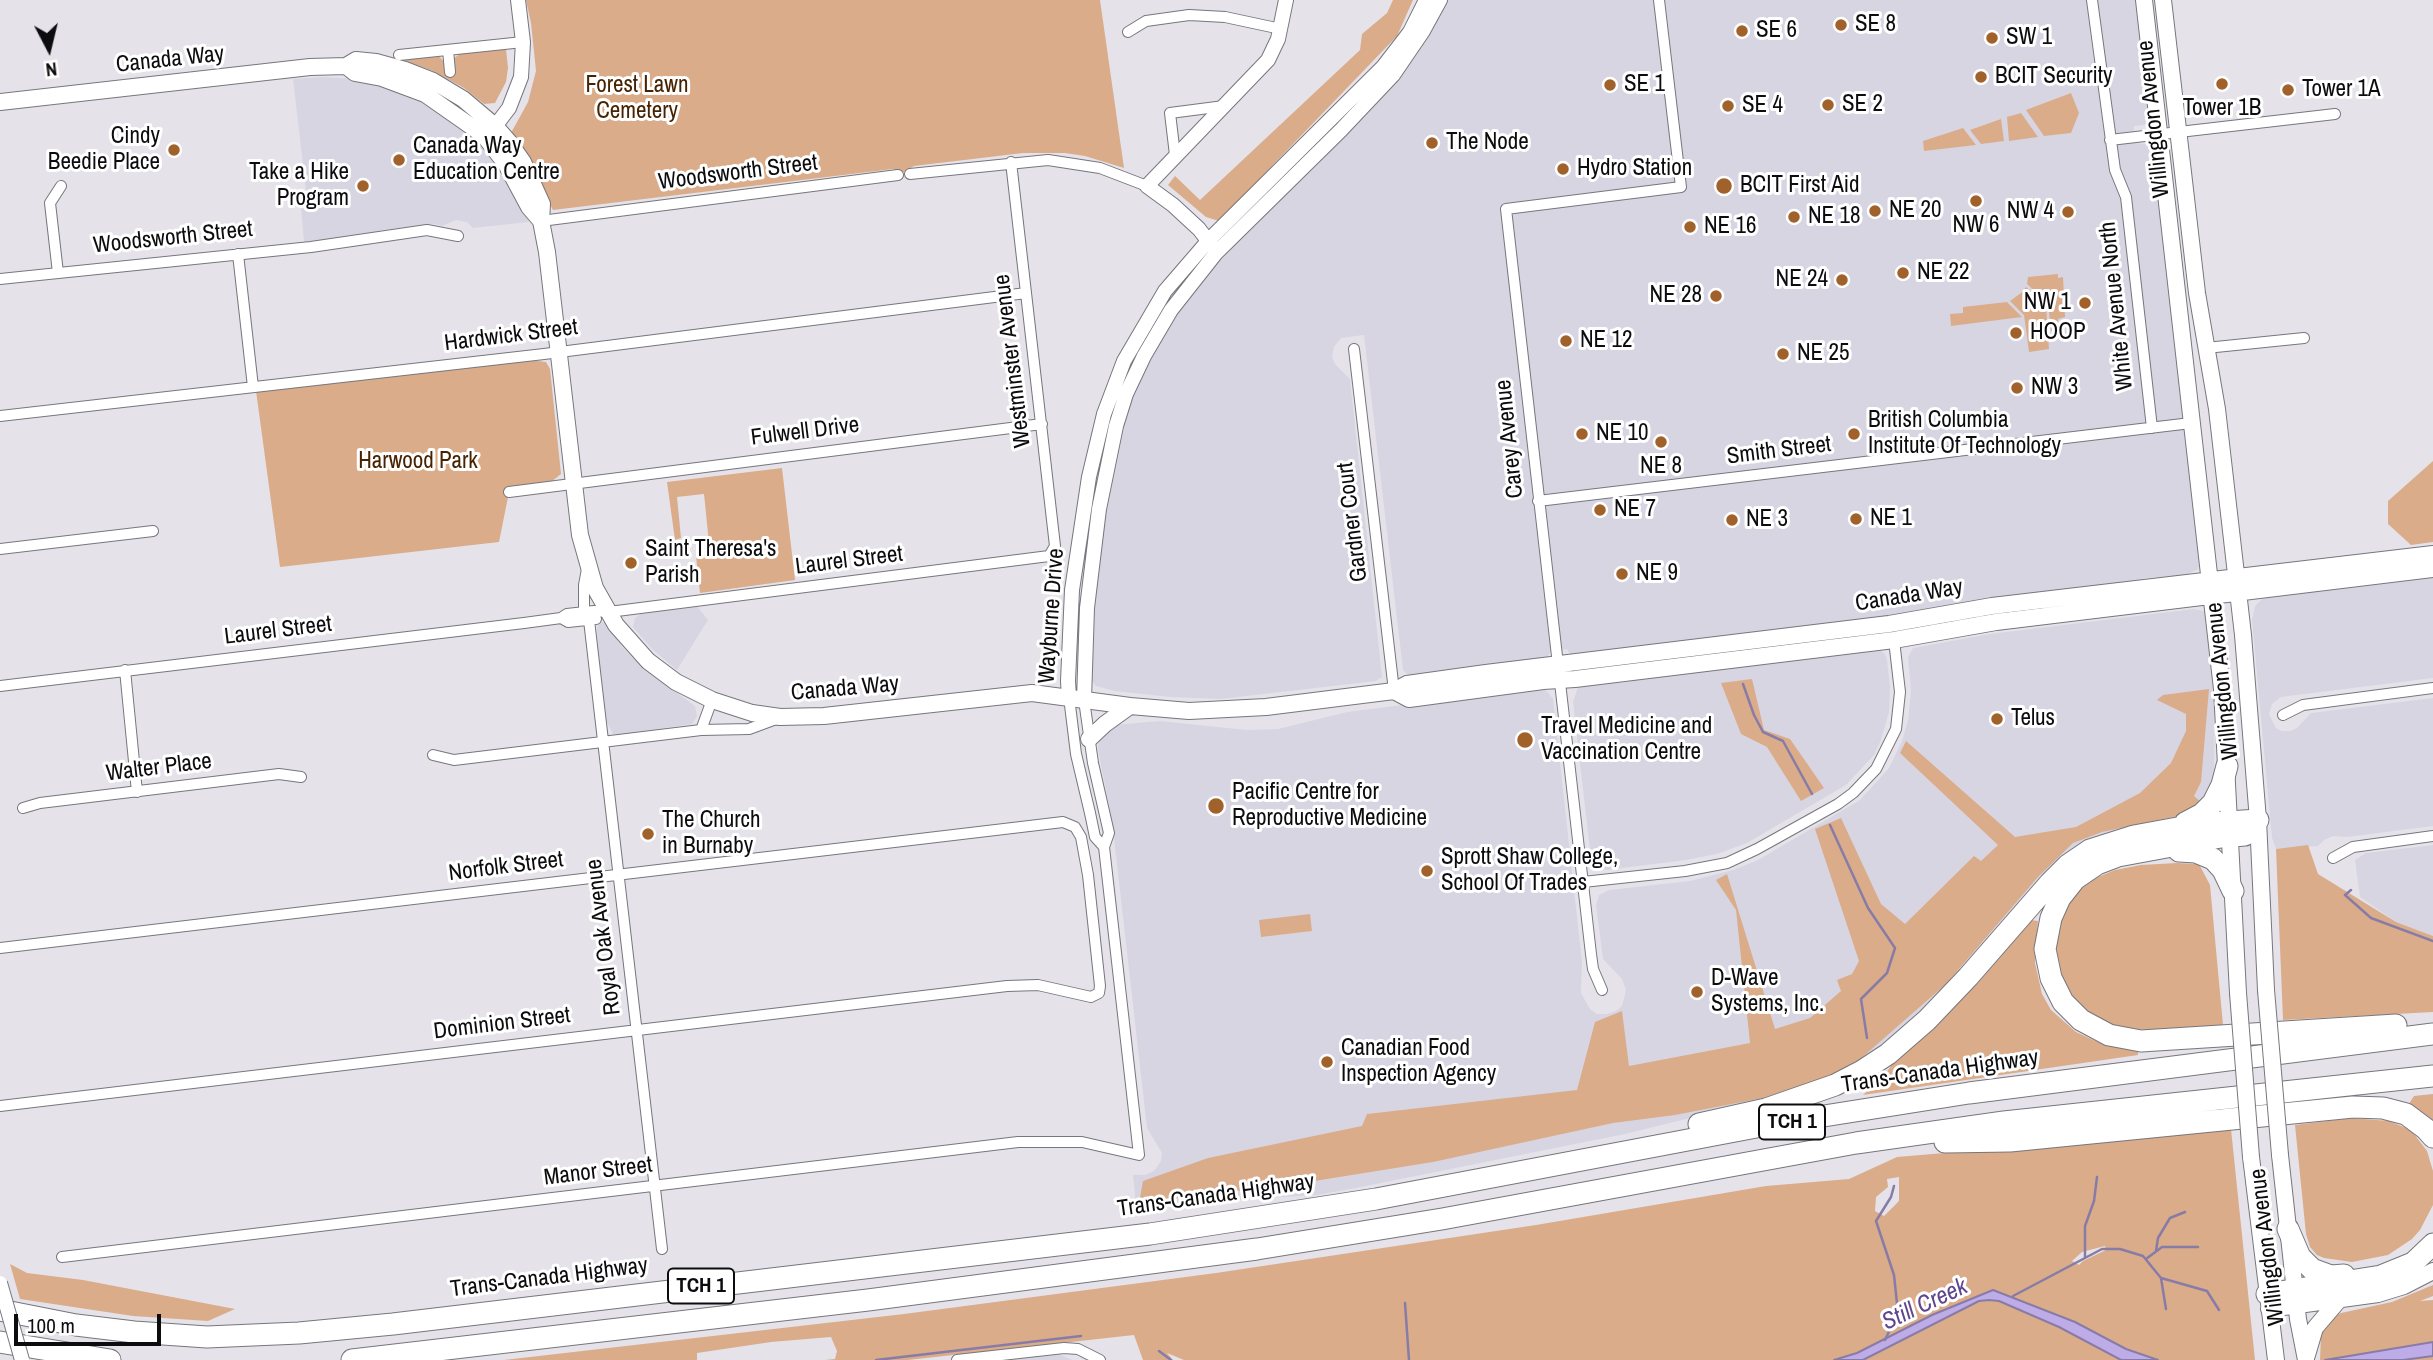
<!DOCTYPE html>
<style>
body{margin:0}
#map{position:relative;width:2433px;height:1360px;overflow:hidden;background:#e5e3e9;font-family:"Archivo Narrow",sans-serif}
canvas{display:block}
.north{position:absolute;left:14px;top:14px;width:70px;height:70px;-webkit-text-stroke:5px #fff;paint-order:stroke;rotate:173deg;font-size:19px;font-weight:700;line-height:28px;text-align:center;color:#0c0c0e}
.north::after{content:'';display:block;margin:auto;width:24px;height:32px;background:#0c0c0e;clip-path:polygon(50% 0,100% 100%,50% 72%,0 100%)}
.scale{position:absolute;left:14px;top:1314px;width:147px;height:32px;box-sizing:border-box;border:4px solid #0c0c0e;border-top:0;padding-left:9px;font-size:21px;line-height:24px;white-space:nowrap;color:#0c0c0e;-webkit-text-stroke:5px #fff;paint-order:stroke}
</style>
<div id="map">
<canvas width="2433" height="1360"></canvas>
<div class="north">N</div>
<div class="scale">100 m</div>
</div>
<script>
const ctx = document.querySelector('canvas').getContext('2d');
ctx.lineJoin = 'round';
function fillPath(path, color) {
  ctx.fillStyle = color;
  ctx.fill(path, 'evenodd');
}
function toPath(rows) {
  const path = new Path2D();
  for (const r of rows) {
    path.moveTo(r[0], r[1]);
    for (let i = 2; i < r.length; i += 2) path.lineTo(r[i], r[i + 1]);
  }
  return path;
}
function trace(path, color, width, dash) {
  ctx.strokeStyle = color;
  ctx.lineWidth = width;
  ctx.lineCap = dash ? 'butt' : 'round';
  ctx.setLineDash(dash || []);
  ctx.stroke(path);
}
function label(font, color, halo, rows, align = 'center') {
  ctx.font = font + ' "Archivo Narrow",sans-serif';
  ctx.lineWidth = 6;
  ctx.setLineDash([]);
  ctx.textBaseline = 'middle';
  ctx.strokeStyle = halo;
  ctx.fillStyle = color;
  for (const [text, x, y, turn = 0] of rows) {
    ctx.save();
    ctx.translate(x, y);
    ctx.rotate((+turn || 0) * Math.PI / 180);
    ctx.textAlign = isNaN(turn) ? turn : align;
    if (halo) ctx.strokeText(text, 0, 0);
    ctx.fillText(text, 0, 0);
    ctx.restore();
  }
}
fillPath(toPath([
 [1446,0,2136,0,2150,117,2145,125,2134,126,2133,143,2148,144,2154,152,2201,561,2198,569,2186,575,2144,578,2128,584,1880,620,1571,656,1567,649,1550,652,1547,658,1410,677,1403,670,1364,335,1341,338,1334,347,1332,357,1335,364,1350,379,1382,677,1376,681,1221,699,1170,697,1115,691,1096,686,1092,681,1091,673,1093,606,1102,532,1122,430,1131,400,1154,349,1185,300,1204,277,1396,81,1419,51],
 [324,77,357,79,402,90,448,114,491,153,519,198,529,222,473,228,467,222,456,220,442,226,434,224,383,230,371,234,304,242,301,209,308,208,293,79],
 [2433,574,2433,678,2281,697,2272,704,2269,714,2276,728,2282,731,2290,731,2297,728,2311,713,2433,698,2433,826,2347,837,2333,836,2324,840,2318,846,2276,849,2272,838,2252,620,2255,606,2264,597],
 [697,606,708,620,677,670,652,649,633,627,635,618,641,614],
 [2194,609,2203,611,2207,615,2215,684,2214,788,2191,815,2102,835,2080,845,1949,986,1873,1055,1845,1072,1776,1097,1625,1134,1356,1188,1317,1195,1136,1206,1133,1175,1145,1175,1154,1171,1161,1161,1162,1153,1147,1128,1112,821,1098,750,1099,739,1114,725,1160,721,1247,730,1278,729,1347,712,1535,688,1546,690,1553,699,1582,962,1581,993,1590,1009,1597,1014,1607,1014,1616,1011,1622,1006,1626,990,1622,979,1603,959,1596,905,1599,895,1609,890,1690,881,1733,870,1758,860,1860,800,1889,768,1902,741,1908,720,1911,691,1908,657,1913,648,1990,634],
 [600,622,605,623,622,647,643,668,695,706,697,716,692,724,618,735,613,734,606,720,598,657,597,627],
 [1878,649,1885,654,1887,660,1890,687,1889,712,1881,740,1874,755,1846,785,1747,843,1717,854,1686,860,1606,870,1595,866,1591,859,1573,702,1578,687,1585,683,1621,683,1655,675],
 [2433,845,2433,936,2396,922,2360,897,2355,860,2366,853],
 [1059,1354,1072,1360,1006,1360]
]), '#d8d5e2');
fillPath(toPath([
 [526,0,1100,0,1124,168,1085,156,1065,153,1023,153,914,166,902,173,893,169,553,210,511,133,528,102,536,71,531,23],
 [1393,0,1413,0,1397,36,1219,221,1206,217,1168,185,1175,176,1200,200,1360,50,1362,34,1387,13],
 [506,49,508,68,506,82,495,103,484,104,464,88,433,71,401,59,438,55,446,64,461,53],
 [2071,93,2079,113,2071,133,2044,136,2026,110],
 [2021,113,2038,137,2009,141,2007,117],
 [2001,119,2004,141,1981,144,1970,130],
 [1963,128,1976,145,1924,151,1923,141],
 [2058,274,2058,278,2063,277,2065,317,2058,319,2059,330,2051,331,2048,303,2027,284,2028,277],
 [2026,287,2046,305,2049,349,2029,352,2024,315,2010,301,2021,293],
 [2007,302,2022,317,1951,326,1950,314,1963,313,1963,307],
 [530,360,546,362,550,369,561,474,551,482,509,492,499,542,280,567,256,391],
 [2433,461,2433,542,2411,545,2388,524,2388,501],
 [782,468,795,580,700,593,696,556,710,553,704,494,677,497,681,538,675,540,667,482],
 [1752,679,1764,730,1790,739,1824,788,1801,801,1767,747,1741,734,1721,683],
 [2209,689,2201,782,2194,796,2202,803,2187,814,2102,832,2073,843,2038,877,1946,984,1858,1061,1825,1078,1763,1098,1675,1115,1613,1123,1433,1162,1302,1183,1139,1203,1143,1181,1208,1158,1362,1126,1367,1114,1577,1090,1595,1022,1622,1011,1629,1066,1750,1043,1736,910,1716,880,1727,874,1775,1029,1810,1018,1841,991,1837,980,1852,974,1859,961,1815,829,1841,818,1881,904,1905,924,1974,856,1981,861,1998,845,1900,753,1906,741,2015,837,2076,827,2140,793,2171,763,2186,731,2186,714,2157,700,2163,695],
 [2308,845,2318,874,2396,922,2433,936,2433,1012,2283,1020,2276,849],
 [2177,863,2199,864,2210,885,2223,1025,2155,1031,2112,1026,2096,1019,2070,995,2060,975,2056,961,2055,941,2063,913,2073,898,2085,885,2098,877,2115,870,2141,865],
 [1310,914,1312,931,1261,937,1259,920],
 [2031,920,2038,921,2035,963,2042,994,2051,1010,2076,1032,2104,1045,2138,1051,2138,1055,1863,1095,1882,1078,1897,1058],
 [2433,1094,2433,1126,2412,1111,2410,1102,2414,1096],
 [2351,1118,2389,1121,2411,1130,2427,1151,2433,1171,2433,1205,2420,1230,2412,1239,2388,1255,2352,1262,2324,1258,2317,1255,2310,1247,2306,1234,2295,1125],
 [2231,1129,2255,1360,1184,1360,1167,1353,1173,1360,1143,1360,1134,1335,908,1360,825,1360,835,1359,837,1351,831,1337,771,1342,697,1353,697,1360,504,1360,904,1314,1216,1273,1536,1225,1766,1186,1849,1179,1897,1157],
 [1899,1177,1899,1201,1884,1216,1875,1211,1876,1197,1888,1187,1887,1179],
 [2105,1246,2106,1250,2083,1261,2079,1265,2072,1261,2082,1252],
 [10,1264,27,1273,83,1280,235,1309,208,1321,133,1316,20,1299],
 [2433,1285,2433,1296,2420,1301,2433,1300,2433,1360,2320,1360,2321,1335,2334,1316,2341,1313,2392,1302]
]), '#daac8a');
const water = toPath([
 [1993,1290,2075,1322,2126,1349,2158,1360,2121,1360,2059,1327,1999,1301,1989,1300,1979,1301,1863,1360,1834,1360,1857,1353,1932,1315,1993,1290],
 [2433,1342,2433,1356,2403,1360,2325,1360,2433,1342]
]);
fillPath(water, '#bdace8');
trace(water, '#887ca7', 2);
trace(toPath([
 [1743,684,1754,715,1763,732,1783,741,1812,794],
 [1830,825,1868,908,1895,948,1887,973,1861,999,1867,1038],
 [2351,890,2345,895,2371,918,2433,941],
 [2156,1251,2158,1238,2170,1218,2185,1212],
 [2085,1258,2085,1226,2094,1201,2097,1177],
 [2146,1259,2162,1247,2198,1247],
 [2161,1278,2166,1309],
 [2013,1296,2102,1249,2120,1249,2143,1256,2161,1278,2207,1291,2219,1310],
 [1405,1303,1409,1360],
 [1885,1340,1898,1313,1894,1275,1876,1221,1891,1197,1894,1186],
 [1159,1351,1171,1360],
 [876,1360,1081,1336]
]), '#887ca7', 2.5);
const minor = toPath([
 [2092,0,2115,170,2126,197,2152,428],
 [1128,32,1146,21,1189,15,1225,17,1281,29],
 [448,50,450,72],
 [399,55,523,42],
 [2110,140,2335,114],
 [1175,155,1170,113,1224,106],
 [910,174,1048,160,1100,168,1147,186],
 [541,221,898,175],
 [238,254,253,387],
 [58,273,50,203,61,186],
 [0,279,311,247,427,230,458,236],
 [2206,348,2304,338],
 [1354,349,1394,691],
 [0,416,544,354,1026,293],
 [509,492,1042,424],
 [1538,501,2191,423],
 [0,549,153,531],
 [584,612,584,585,587,569],
 [561,618,568,622,596,619],
 [589,620,662,1249],
 [125,670,137,792],
 [0,686,524,623,561,618,567,614,594,611,609,612,1049,556,1055,546,1011,162],
 [1069,697,1076,754,1090,813,1095,837,1104,847],
 [2283,715,2303,705,2433,688],
 [701,730,712,700],
 [433,755,454,760,701,730,749,729,776,719],
 [23,808,40,803,279,774,301,777],
 [2333,858,2353,847,2433,836],
 [1583,882,1685,871,1727,863,1757,849,1838,804,1853,793,1876,769,1896,729,1900,692,1894,640],
 [0,948,1063,822,1075,827,1081,837,1088,875,1100,986,1099,993,1091,997,1038,985,1007,986,0,1106],
 [1602,990,1593,969,1591,954,1506,209,1681,187,1659,0],
 [62,1257,1018,1142,1082,1142,1139,1155,1104,847,1109,833,1093,763,1084,700],
 [957,1360,1064,1348,1078,1349,1100,1360]
]);
const tertiary = toPath([
 [490,133,509,108,521,77,523,42,518,0],
 [1212,246,1199,229,1173,205,1147,186,1268,60,1278,39,1286,0],
 [1069,697,1068,681,1072,590,1089,477,1104,414,1124,361,1165,291,1209,240,1383,67,1410,32,1426,0],
 [1084,700,1087,608,1099,509,1116,426,1126,394,1144,356,1171,310,1216,253,1341,130,1393,75,1423,31,1440,0]
]);
const secondary = toPath([
 [2144,0,2222,689,2238,993],
 [2163,0,2197,293,2217,409,2243,635,2258,820,2266,990],
 [346,66,355,73,382,78,425,94,475,129,486,138,506,164,529,207,541,221],
 [0,102,310,67,346,66,356,60,376,62,405,70,433,81,463,99,495,126,509,142,523,162,542,204,541,221,547,252,580,535,595,588,616,625,648,661,676,682,712,700,752,713,780,717,824,716,1032,693,1130,706,1189,711,1266,707,1394,691,1407,684,1486,673,1889,624,1992,606,2433,554],
 [1394,691,1409,699,1543,681,1575,679,1894,640,1996,622,2433,569],
 [1089,739,1105,724,1130,706],
 [2280,1155,2298,1319,2306,1360],
 [2251,1157,2276,1360],
 [2269,1309,2378,1294,2404,1286,2433,1271],
 [2307,1355,2315,1328,2338,1301]
]);
const motorway = toPath([
 [2185,823,2202,814,2213,803,2222,785,2227,766],
 [2245,835,2221,837,2118,856,2097,864,2075,879,2060,898,2051,918,2045,949,2051,978,2063,1002,2081,1020,2109,1035,2141,1041,2396,1025],
 [2179,851,2196,852,2213,859,2223,870,2233,891],
 [1699,1124,1766,1109,1835,1085,1862,1071,1888,1054,1927,1020,1968,977,2050,883,2068,865,2090,850,2134,836,2199,824,2258,820],
 [1945,1142,2010,1141,2353,1107,2383,1108,2406,1114,2426,1129,2433,1137],
 [2288,1229,2300,1257,2312,1269,2331,1276,2344,1275],
 [2267,1294,2381,1276,2413,1263,2433,1244],
 [0,1310,76,1325,134,1332,207,1337,299,1333,393,1324,1150,1234,1376,1199,1767,1125,1969,1093,2433,1034],
 [0,1342,110,1360],
 [352,1360,868,1300,1257,1249,1442,1219,1856,1143,2004,1122,2433,1076]
]);
trace(minor, '#77767c', 12);
trace(tertiary, '#77767c', 16);
trace(secondary, '#77767c', 18);
trace(motorway, '#77767c', 23);
trace(minor, '#fff', 10);
trace(tertiary, '#fff', 14);
trace(secondary, '#fff', 16);
trace(motorway, '#fff', 21);
const tertiaryBridge = toPath([
 [0,1283,22,1360]
]);
const secondaryBridge = toPath([
 [2266,990,2280,1155],
 [2238,993,2251,1157]
]);
trace(tertiaryBridge, '#77767c', 16, []);
trace(secondaryBridge, '#77767c', 18, []);
trace(tertiaryBridge, '#fff', 14);
trace(secondaryBridge, '#fff', 16);
for (const [x, y, r, color] of [
 [1841,25,7,"#a1612a"],
 [1742,31,7,"#a1612a"],
 [1992,38,7,"#a1612a"],
 [1981,77,7,"#a1612a"],
 [2222,84,7,"#a1612a"],
 [1610,85,7,"#a1612a"],
 [2288,90,7,"#a1612a"],
 [1828,105,7,"#a1612a"],
 [1728,106,7,"#a1612a"],
 [1432,143,7,"#a1612a"],
 [174,150,7,"#a1612a"],
 [399,160,7,"#a1612a"],
 [1563,169,7,"#a1612a"],
 [363,186,7,"#a1612a"],
 [1724,186,9,"#a1612a"],
 [1976,201,7,"#a1612a"],
 [1875,211,7,"#a1612a"],
 [2068,212,7,"#a1612a"],
 [1794,217,7,"#a1612a"],
 [1690,227,7,"#a1612a"],
 [1903,273,7,"#a1612a"],
 [1842,280,7,"#a1612a"],
 [1716,296,7,"#a1612a"],
 [2085,303,7,"#a1612a"],
 [2016,333,7,"#a1612a"],
 [1566,341,7,"#a1612a"],
 [1783,354,7,"#a1612a"],
 [2017,388,7,"#a1612a"],
 [1582,434,7,"#a1612a"],
 [1854,434,7,"#a1612a"],
 [1661,442,7,"#a1612a"],
 [1600,510,7,"#a1612a"],
 [1856,519,7,"#a1612a"],
 [1732,520,7,"#a1612a"],
 [631,563,7,"#a1612a"],
 [1622,574,7,"#a1612a"],
 [1997,719,7,"#a1612a"],
 [1525,740,9,"#a1612a"],
 [1216,806,9,"#a1612a"],
 [648,834,7,"#a1612a"],
 [1427,871,7,"#a1612a"],
 [1697,992,7,"#a1612a"],
 [1327,1062,7,"#a1612a"]
]) {
  const dot = new Path2D();
  dot.arc(x, y, r, 0, 2 * Math.PI);
  ctx.fillStyle = color;
  ctx.fill(dot);
  trace(dot, '#fff', 2.5);
}
for (const [x, y, w] of [
 [1792,1122,66],
 [701,1286,66]
]) {
  const box = new Path2D();
  box.roundRect(x - w / 2, y - 17.5, w, 35, 5);
  ctx.fillStyle = '#fff';
  ctx.fill(box);
  trace(box, '#0c0c0e', 2);
}
label('bold 21px', '#0c0c0e', null, [
 ["TCH 1",1792,1122],
 ["TCH 1",701,1286]
]);
label('23px', '#0c0c0e', '#fff', [
 ["SE 8",1855,25],
 ["SE 6",1756,31],
 ["SW 1",2006,38],
 ["BCIT Security",1995,77],
 ["SE 1",1624,85],
 ["Tower 1A",2302,90],
 ["SE 2",1842,105],
 ["SE 4",1742,106],
 ["Tower 1B",2222,109,"center"],
 ["Cindy",160,137,"right"],
 ["Beedie Place",160,163,"right"],
 ["The Node",1446,143],
 ["Canada Way",413,147],
 ["Education Centre",413,173],
 ["Hydro Station",1577,169],
 ["Take a Hike",349,173,"right"],
 ["Program",349,199,"right"],
 ["BCIT First Aid",1740,186],
 ["NE 20",1889,211],
 ["NW 4",2054,212,"right"],
 ["NE 18",1808,217],
 ["NW 6",1976,226,"center"],
 ["NE 16",1704,227],
 ["NE 22",1917,273],
 ["NE 24",1828,280,"right"],
 ["NE 28",1702,296,"right"],
 ["NW 1",2071,303,"right"],
 ["HOOP",2030,333],
 ["NE 12",1580,341],
 ["NE 25",1797,354],
 ["NW 3",2031,388],
 ["British Columbia",1868,421],
 ["Institute Of Technology",1868,447],
 ["NE 10",1596,434],
 ["NE 8",1661,467,"center"],
 ["NE 7",1614,510],
 ["NE 1",1870,519],
 ["NE 3",1746,520],
 ["Saint Theresa's",645,550],
 ["Parish",645,576],
 ["NE 9",1636,574],
 ["Telus",2011,719],
 ["Travel Medicine and",1541,727],
 ["Vaccination Centre",1541,753],
 ["Pacific Centre for",1232,793],
 ["Reproductive Medicine",1232,819],
 ["The Church",662,821],
 ["in Burnaby",662,847],
 ["Sprott Shaw College,",1441,858],
 ["School Of Trades",1441,884],
 ["D-Wave",1711,979],
 ["Systems, Inc.",1711,1005],
 ["Canadian Food",1341,1049],
 ["Inspection Agency",1341,1075]
], 'left');
label('23px', '#0c0c0e', '#fff', [
 ["Canada Way",170,60,-6],
 ["Willingdon Avenue",2154,119,-96],
 ["Woodsworth Street",738,173,-7],
 ["Woodsworth Street",173,238,-6],
 ["White Avenue North",2117,306,-96],
 ["Hardwick Street",511,336,-7],
 ["Westminster Avenue",1013,361,-97],
 ["Fulwell Drive",805,432,-7],
 ["Carey Avenue",1510,439,-96],
 ["Smith Street",1779,451,-7],
 ["Gardner Court",1353,522,-97],
 ["Laurel Street",849,561,-7],
 ["Canada Way",1909,596,-9],
 ["Wayburne Drive",1052,616,-86],
 ["Laurel Street",278,631,-7],
 ["Willingdon Avenue",2223,681,-96],
 ["Canada Way",845,689,-5],
 ["Walter Place",159,768,-7],
 ["Norfolk Street",506,867,-7],
 ["Royal Oak Avenue",604,937,-97],
 ["Dominion Street",502,1024,-7],
 ["Trans-Canada Highway",1940,1072,-8],
 ["Manor Street",598,1172,-7],
 ["Trans-Canada Highway",1216,1196,-8],
 ["Willingdon Avenue",2268,1247,-97],
 ["Trans-Canada Highway",549,1278,-7]
]);
label('23px', '#472301', '#fff', [
 ["Forest Lawn",637,86],
 ["Cemetery",637,112],
 ["Harwood Park",418,462]
]);
label('italic 24px', '#5e458e', '#fff', [
 ["Still Creek",1925,1305,-25]
]);
</script>
